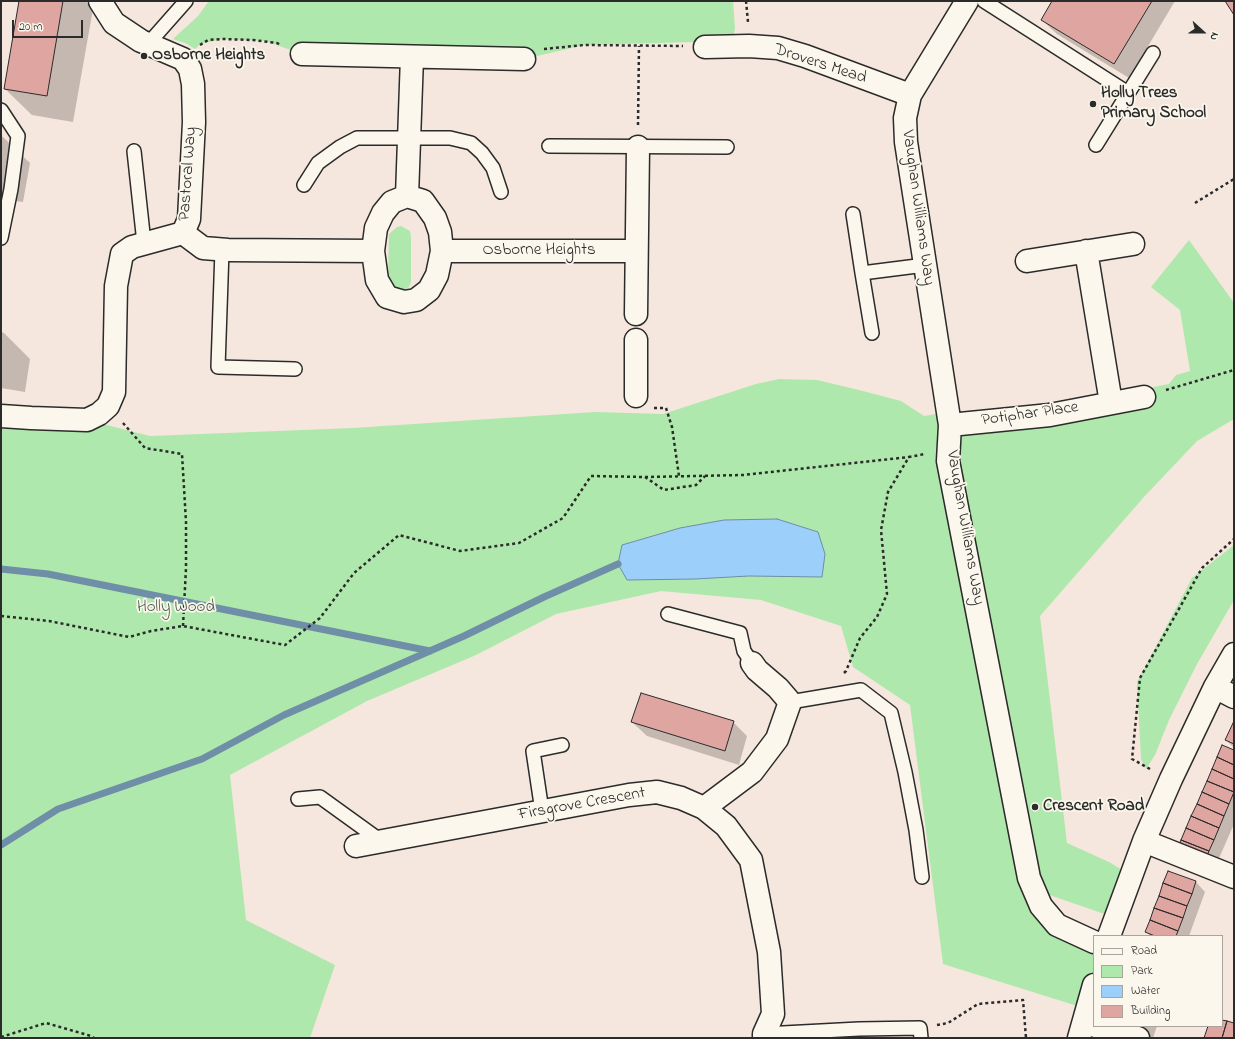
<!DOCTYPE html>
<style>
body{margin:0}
#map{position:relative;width:1235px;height:1039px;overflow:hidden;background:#f5e7dd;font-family:"Indie Flower",sans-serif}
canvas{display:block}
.frame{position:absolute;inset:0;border:2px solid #2b2b2b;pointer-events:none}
.legend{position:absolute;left:1093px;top:935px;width:130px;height:92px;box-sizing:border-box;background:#fbf7ec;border:1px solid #a8a59f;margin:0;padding:5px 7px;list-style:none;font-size:12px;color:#2b2b2b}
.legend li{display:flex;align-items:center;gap:8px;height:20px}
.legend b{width:20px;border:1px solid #a8a59f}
.north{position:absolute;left:1183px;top:12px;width:40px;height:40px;-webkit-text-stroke:3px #fbf7ec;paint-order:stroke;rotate:111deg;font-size:11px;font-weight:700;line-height:16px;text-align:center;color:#2b2b2b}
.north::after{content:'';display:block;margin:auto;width:14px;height:18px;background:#2b2b2b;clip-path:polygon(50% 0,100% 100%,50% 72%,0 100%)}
.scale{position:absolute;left:12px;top:20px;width:71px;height:18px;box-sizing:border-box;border:2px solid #2b2b2b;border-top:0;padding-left:5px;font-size:12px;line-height:14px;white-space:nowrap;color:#2b2b2b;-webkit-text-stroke:3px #fbf7ec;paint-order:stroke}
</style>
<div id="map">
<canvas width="1235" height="1039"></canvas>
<div class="frame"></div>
<ul class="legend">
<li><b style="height:5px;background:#fbf7ec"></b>Road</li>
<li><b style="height:11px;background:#afe8ac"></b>Park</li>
<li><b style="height:11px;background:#9cd0fa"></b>Water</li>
<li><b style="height:11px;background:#dfa5a0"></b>Building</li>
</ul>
<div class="north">N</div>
<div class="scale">20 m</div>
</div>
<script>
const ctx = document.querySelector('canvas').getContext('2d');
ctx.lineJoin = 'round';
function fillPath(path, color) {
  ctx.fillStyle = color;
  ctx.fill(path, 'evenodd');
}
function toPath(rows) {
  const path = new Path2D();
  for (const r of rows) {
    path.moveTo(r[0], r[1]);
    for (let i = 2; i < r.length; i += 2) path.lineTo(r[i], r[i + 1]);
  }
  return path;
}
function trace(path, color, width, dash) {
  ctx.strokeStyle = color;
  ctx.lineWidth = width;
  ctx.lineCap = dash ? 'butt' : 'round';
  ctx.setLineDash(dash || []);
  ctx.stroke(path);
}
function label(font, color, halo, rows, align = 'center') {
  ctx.font = font + ' "Indie Flower",sans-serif';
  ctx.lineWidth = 3.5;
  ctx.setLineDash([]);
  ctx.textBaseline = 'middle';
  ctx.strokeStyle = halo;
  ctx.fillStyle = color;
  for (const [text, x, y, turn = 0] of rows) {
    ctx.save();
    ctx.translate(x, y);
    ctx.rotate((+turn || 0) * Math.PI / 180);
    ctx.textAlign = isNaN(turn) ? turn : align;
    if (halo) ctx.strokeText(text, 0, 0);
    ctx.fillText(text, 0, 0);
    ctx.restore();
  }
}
fillPath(toPath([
 [209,1,733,1,735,28,732,41,584,45,524,59,302,54,265,41,222,39,200,44,195,49,185,43,173,39,198,16],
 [401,226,410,231,411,237,411,282,409,287,404,290,395,289,388,281,389,234,397,227],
 [1189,240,1234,303,1234,419,1197,441,1143,498,1040,616,1067,843,1109,862,1132,876,1116,918,1035,890,1057,925,1094,942,1094,985,1087,1009,943,964,910,705,853,667,841,626,761,600,661,591,556,614,476,655,367,701,230,775,246,920,335,965,310,1038,1,1038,1,416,87,420,150,436,353,428,595,412,663,414,756,384,779,379,817,380,859,390,901,401,924,416,948,412,950,425,1098,398,1169,384,1176,375,1190,371,1180,310,1151,287],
 [1234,545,1234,600,1197,664,1169,720,1155,755,1146,769,1141,759,1137,682,1192,578]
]), '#afe8ac');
const water = toPath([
 [777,519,818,532,825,554,822,577,749,576,695,579,627,580,618,564,622,545,680,528,724,520,777,519]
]);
fillPath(water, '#9cd0fa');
trace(water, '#6f8ea7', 1);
fillPath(toPath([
 [20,1,85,1,93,9,73,122,32,115,5,89],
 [1054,1,1175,1,1129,78,1057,34,1042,20],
 [1,136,3,137,30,163,23,202,1,199],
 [1,332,4,333,30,359,25,392,1,388],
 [632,722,733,722,747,736,739,765,647,736],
 [1234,723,1234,748,1226,740],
 [1234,752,1234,824,1213,872,1187,861],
 [1169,872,1196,882,1205,892,1189,936,1150,936,1147,932],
 [1118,1026,1157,1026,1153,1038,1136,1038]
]), '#0003');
trace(toPath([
 [1,569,48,574,430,651],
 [1,845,58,809,202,759,284,715,464,636,544,597,618,564]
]), '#6f8ea7', 7);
const building = toPath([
 [19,1,63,1,47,96,4,89,19,1],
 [1052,1,1152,1,1114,64,1041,20,1052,1],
 [1225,1,1234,1,1234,15,1225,1],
 [641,693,734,721,725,751,631,722,641,693],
 [1234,721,1234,744,1225,740,1234,721],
 [1222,745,1234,750,1234,765,1217,757,1222,745],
 [1217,757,1234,765,1234,779,1212,769,1217,757],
 [1212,769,1234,779,1234,792,1207,781,1212,769],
 [1207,781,1234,792,1229,804,1202,792,1207,781],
 [1202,792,1229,804,1224,816,1197,804,1202,792],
 [1197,804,1224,816,1219,828,1191,816,1197,804],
 [1191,816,1219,828,1214,840,1186,828,1191,816],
 [1186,828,1214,840,1209,851,1181,840,1186,828],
 [1181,840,1209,851,1204,863,1176,852,1181,840],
 [1168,871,1196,881,1192,894,1163,883,1168,871],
 [1163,883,1192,894,1187,906,1159,896,1163,883],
 [1159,896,1187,906,1183,918,1154,908,1159,896],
 [1154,908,1183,918,1178,931,1150,920,1154,908],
 [1150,920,1178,931,1176,936,1155,936,1145,932,1150,920],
 [1222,1020,1227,1021,1222,1038,1204,1038,1208,1026,1222,1026,1222,1020],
 [1227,1021,1234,1023,1234,1038,1222,1038,1227,1021]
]);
fillPath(building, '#dfa5a0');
trace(building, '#2b2b2b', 1);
const service = toPath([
 [984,1,1128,93],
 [148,44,186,1],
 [1,110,18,136,11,189,1,238],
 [1096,145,1153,53],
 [549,146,727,147],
 [134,151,144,243],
 [304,185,318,163,340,147,357,138,450,138,471,143,482,153,493,168,501,192],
 [853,214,862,273],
 [222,250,218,367,295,369],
 [872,333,862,273,925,265],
 [668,614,740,633,744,651,752,663],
 [790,702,861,690,891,713,905,772,916,830,922,877],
 [298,799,320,797,381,841],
 [542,811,533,751,562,745],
 [764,1034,859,1029,920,1028,921,1038]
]);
const minor = toPath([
 [967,1,910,95,905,118,906,142,950,425,948,461,1029,878,1041,906,1057,925,1094,942],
 [705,47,749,46,778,48,805,56,910,95],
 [302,54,524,59],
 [407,196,423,201,435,218,440,232,442,251,437,275,429,290,416,300,404,302,387,297,377,280,373,251,376,228,383,213,392,202,407,196],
 [407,196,412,57],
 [183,233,203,248,228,250,373,251],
 [442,251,636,251],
 [1086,251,1111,403],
 [1027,261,1133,244],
 [636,314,638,147],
 [636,340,636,396],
 [950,425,1050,415,1144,397],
 [1215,687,1234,697],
 [704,808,752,772,777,739,790,702,778,688,757,670,752,663],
 [1144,841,1234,877],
 [356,846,629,795,657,792,681,798,704,808,726,826,751,860,769,952,773,1014,764,1034,764,1038],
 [1109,936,1144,841,1171,779,1215,687,1234,654],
 [1095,1026,1138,1038],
 [1079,1038,1094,985]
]);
const tertiary = toPath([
 [1,416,31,418,87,420,99,414,108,406,114,392,116,286,122,254,132,247,183,233,189,219,194,122,193,84,190,69,183,59,141,41,114,23,100,1]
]);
trace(service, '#2b2b2b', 16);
trace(minor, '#2b2b2b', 25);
trace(tertiary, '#2b2b2b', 25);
trace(toPath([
 [746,1,748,22],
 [200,45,208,40,222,39,253,40,277,43,281,45],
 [544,49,584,45,683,46],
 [638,125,639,46],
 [1195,203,1234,179],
 [1166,390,1234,370],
 [654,408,666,408,672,427,679,476],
 [123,423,145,448,182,454,186,522,186,568,183,626],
 [645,477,664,490,696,485,705,476],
 [1,616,49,621,129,637,151,631,183,626,285,645,320,618,354,573,399,535,460,551,519,543,563,518,591,476,645,477,743,475,909,457],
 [844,673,846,671,860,638,877,617,887,594,881,530,888,492,909,457,925,454],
 [1150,769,1132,759,1140,678,1202,568,1234,539],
 [937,1025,948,1023,978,1004,1023,1000,1026,1038,1028,1038],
 [1,1037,46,1023,91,1036,94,1038]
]), '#2b2b2b', 2.5, [3, 3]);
trace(service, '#fbf7ec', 13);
trace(minor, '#fbf7ec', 22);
trace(tertiary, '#fbf7ec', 22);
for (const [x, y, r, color] of [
 [144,56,4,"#2b2b2b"],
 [1093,104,4,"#2b2b2b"],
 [1035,807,4,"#2b2b2b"]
]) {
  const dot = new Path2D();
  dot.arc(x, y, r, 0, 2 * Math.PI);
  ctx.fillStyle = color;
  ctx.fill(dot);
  trace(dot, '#fbf7ec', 1.5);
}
label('bold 17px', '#2b2b2b', '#fbf7ec', [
 ["Osborne Heights",152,56],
 ["Holly Trees",1101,94],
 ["Primary School",1101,114],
 ["Crescent Road",1043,807]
], 'left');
label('17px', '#2b2b2b', '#fbf7ec', [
 ["Drovers Mead",820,65,18],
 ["Pastoral Way",189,174,-86],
 ["Vaughan Williams Way",917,208,82],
 ["Osborne Heights",539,251],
 ["Potiphar Place",1030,415,-8],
 ["Vaughan Williams Way",964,528,80],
 ["Firsgrove Crescent",582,805,-10]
]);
label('17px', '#4c5a4b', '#fbf7ec', [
 ["Holly Wood",176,608]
]);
</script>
